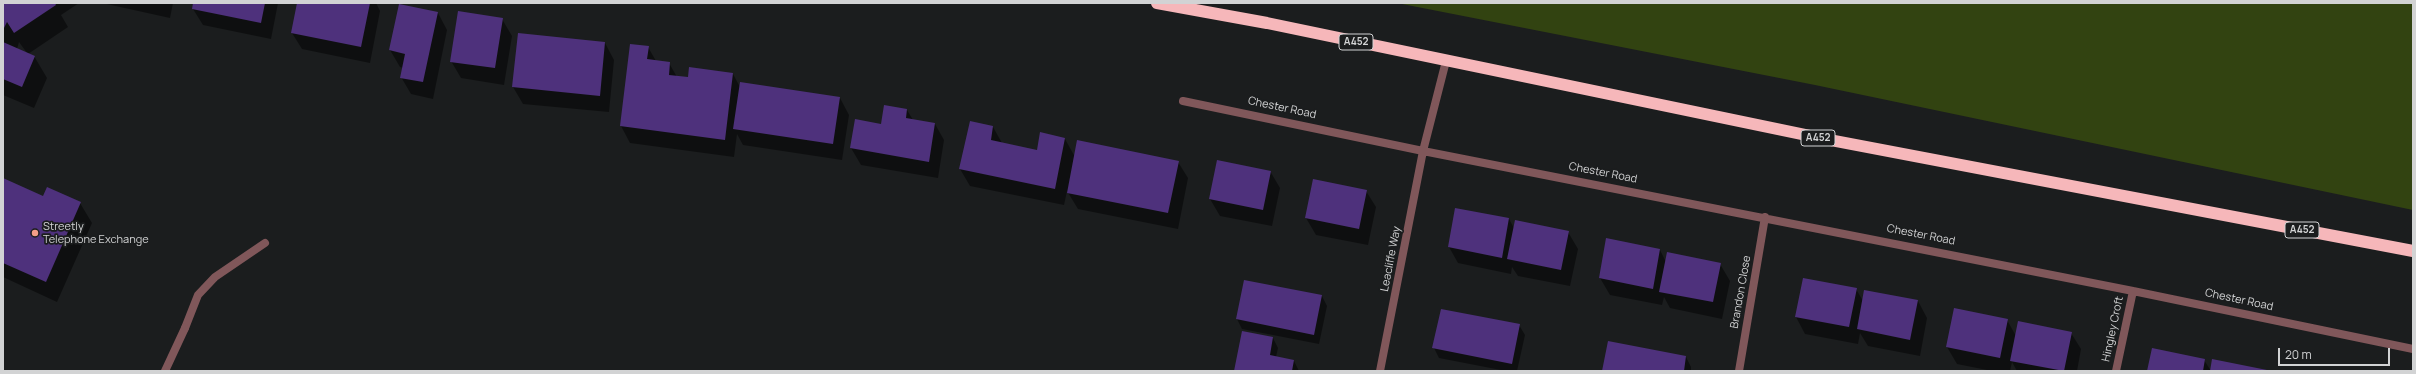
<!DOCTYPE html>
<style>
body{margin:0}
#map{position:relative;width:2416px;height:374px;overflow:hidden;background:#1b1d1e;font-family:Manrope,sans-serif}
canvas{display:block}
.frame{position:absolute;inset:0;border:4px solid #d2d3d4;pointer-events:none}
.scale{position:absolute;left:2278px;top:348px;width:112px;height:18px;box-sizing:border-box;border:2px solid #d2d3d4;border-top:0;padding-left:5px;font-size:12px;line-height:14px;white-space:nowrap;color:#d2d3d4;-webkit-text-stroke:3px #1b1d1e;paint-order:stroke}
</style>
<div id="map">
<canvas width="2416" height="374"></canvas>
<div class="frame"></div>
<div class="scale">20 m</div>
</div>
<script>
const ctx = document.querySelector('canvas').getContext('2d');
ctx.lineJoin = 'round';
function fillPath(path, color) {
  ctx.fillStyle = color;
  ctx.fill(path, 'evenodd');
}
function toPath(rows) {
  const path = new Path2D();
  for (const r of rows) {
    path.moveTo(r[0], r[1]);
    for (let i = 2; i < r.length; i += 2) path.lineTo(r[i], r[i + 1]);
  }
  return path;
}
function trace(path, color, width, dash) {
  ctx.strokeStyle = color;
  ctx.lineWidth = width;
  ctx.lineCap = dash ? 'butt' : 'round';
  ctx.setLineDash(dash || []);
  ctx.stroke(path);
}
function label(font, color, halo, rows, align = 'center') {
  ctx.font = font + ' Manrope,sans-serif';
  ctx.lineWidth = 3.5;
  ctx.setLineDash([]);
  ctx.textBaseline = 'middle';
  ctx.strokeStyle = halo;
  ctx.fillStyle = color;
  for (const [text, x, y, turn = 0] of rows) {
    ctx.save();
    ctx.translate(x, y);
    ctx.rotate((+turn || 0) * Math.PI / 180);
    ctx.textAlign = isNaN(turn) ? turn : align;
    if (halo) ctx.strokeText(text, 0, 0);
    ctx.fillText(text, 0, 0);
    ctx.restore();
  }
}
fillPath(toPath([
 [1397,3,2413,3,2413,210,1815,85]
]), '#324311');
fillPath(toPath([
 [3,3,79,3,61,15,68,27,28,54,34,56,47,78,34,108,3,95],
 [19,42,27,53,17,49],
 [102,3,173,3,170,18],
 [194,3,278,3,271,39,203,25,193,9],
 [298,3,376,3,380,11,370,63,302,49,292,33],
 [400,5,438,13,447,30,433,99,411,94,401,77,403,68,400,67,390,50],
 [502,19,512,36,504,85,461,78,451,61],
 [519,34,605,43,614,60,609,112,523,104,513,87],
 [631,45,648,47,656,61,669,63,677,77,689,79,733,74,740,87,840,98,849,115,842,160,743,145,737,134,734,157,630,143,621,126],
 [907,110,913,120,935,124,944,140,938,178,861,165,851,148,856,120,882,125],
 [993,127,1002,143,1038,151,1065,139,1075,157,1178,162,1188,178,1178,229,1078,209,1067,191,1064,205,970,186,960,169],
 [1270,171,1280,188,1272,226,1220,216,1210,199],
 [3,179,44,197,80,203,92,223,57,302,3,277],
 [1366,191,1376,207,1368,245,1316,235,1306,218],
 [1456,209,1509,219,1514,228,1568,232,1578,249,1570,286,1518,276,1512,267,1511,274,1458,263,1449,247],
 [1660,250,1666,262,1720,264,1730,281,1722,319,1670,308,1664,297,1662,305,1610,295,1600,278],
 [1856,289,1863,301,1918,301,1927,318,1920,356,1868,346,1860,333,1858,344,1805,334,1796,317],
 [1322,296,1327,306,1319,344,1242,329,1237,319],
 [1955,309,2007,320,2016,336,2071,333,2081,349,2077,371,2017,371,2012,362,2010,371,1992,371,1957,364,1947,347],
 [1519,325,1525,335,1517,371,1506,371,1439,358,1434,348],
 [1243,332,1273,338,1278,348,1276,357,1294,361,1299,371,1235,371],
 [1686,357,1691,367,1691,371,1603,371],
 [2204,360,2211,371,2266,371,2148,371]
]), '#0007');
fillPath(toPath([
 [3,3,55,3,56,5,14,33,7,22,3,30],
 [193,3,265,3,261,23,192,9],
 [297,3,370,3,361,47,291,33],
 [399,4,438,12,423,82,400,78,405,54,389,50],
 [458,11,503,18,495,68,450,62],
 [518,33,605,42,600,96,512,87],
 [3,42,35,56,22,87,3,79],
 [630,44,649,46,647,59,670,62,669,75,688,77,689,67,733,73,725,140,620,126],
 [740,82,840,97,833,144,733,129],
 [884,105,907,109,906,118,935,123,929,162,850,148,855,119,881,124],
 [970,121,993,126,991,140,1037,150,1040,132,1065,138,1055,189,959,169],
 [1077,140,1179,161,1168,213,1067,193],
 [1217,160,1271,171,1263,210,1209,199],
 [3,178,43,196,47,187,81,202,46,282,3,263],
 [1313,179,1367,190,1359,229,1305,218],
 [1455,208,1509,218,1502,258,1448,247],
 [1515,220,1569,231,1561,270,1507,259],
 [1606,238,1660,249,1653,289,1599,278],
 [1667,252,1721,263,1713,302,1659,292],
 [1803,278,1857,288,1849,327,1795,317],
 [1244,280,1322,295,1314,335,1236,319],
 [1864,290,1918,300,1910,340,1857,329],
 [1954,308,2008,319,2000,358,1946,347],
 [1441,309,1520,324,1512,364,1432,348],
 [2018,321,2072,332,2064,371,2010,361],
 [1242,331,1273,337,1270,355,1294,360,1292,371,1234,371],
 [1608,341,1686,356,1684,371,1602,371],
 [2152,348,2205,359,2203,371,2147,371],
 [2212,359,2267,370,2267,371,2210,371]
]), '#4e317c');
trace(toPath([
 [185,328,198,295,215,277,265,243]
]), '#80575a', 8);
trace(toPath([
 [1183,101,1423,151,2133,291,2413,349],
 [165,371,185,328],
 [1380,371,1423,151,1446,61],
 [1739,371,1765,217],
 [2116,371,2133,291]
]), '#80575a', 8);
trace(toPath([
 [1157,3,1267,23,1830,140,2413,251]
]), '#f6b7ba', 12);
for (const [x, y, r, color] of [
 [35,233,4,"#f49e88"]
]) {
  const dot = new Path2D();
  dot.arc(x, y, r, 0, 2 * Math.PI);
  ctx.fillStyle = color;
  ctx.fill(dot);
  trace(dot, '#1b1d1e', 1.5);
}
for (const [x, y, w] of [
 [1356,42,34],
 [1818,138,34],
 [2302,230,34]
]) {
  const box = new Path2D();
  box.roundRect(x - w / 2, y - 8, w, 16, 3);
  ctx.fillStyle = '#1b1d1e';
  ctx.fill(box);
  trace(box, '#d2d3d4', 1);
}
label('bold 10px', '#d2d3d4', null, [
 ["A452",1356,42],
 ["A452",1818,138],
 ["A452",2302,230]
]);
label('11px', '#d2d3d4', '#1b1d1e', [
 ["Chester Road",1282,108,12],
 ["Chester Road",1603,173,11],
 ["Chester Road",1921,235,11],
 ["Leacliffe Way",1391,259,-79],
 ["Brandon Close",1741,292,-80],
 ["Chester Road",2239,300,12],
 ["Hingley Croft",2113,329,-78]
]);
label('11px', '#d2d3d4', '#1b1d1e', [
 ["Streetly",43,227],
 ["Telephone Exchange",43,240]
], 'left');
</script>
